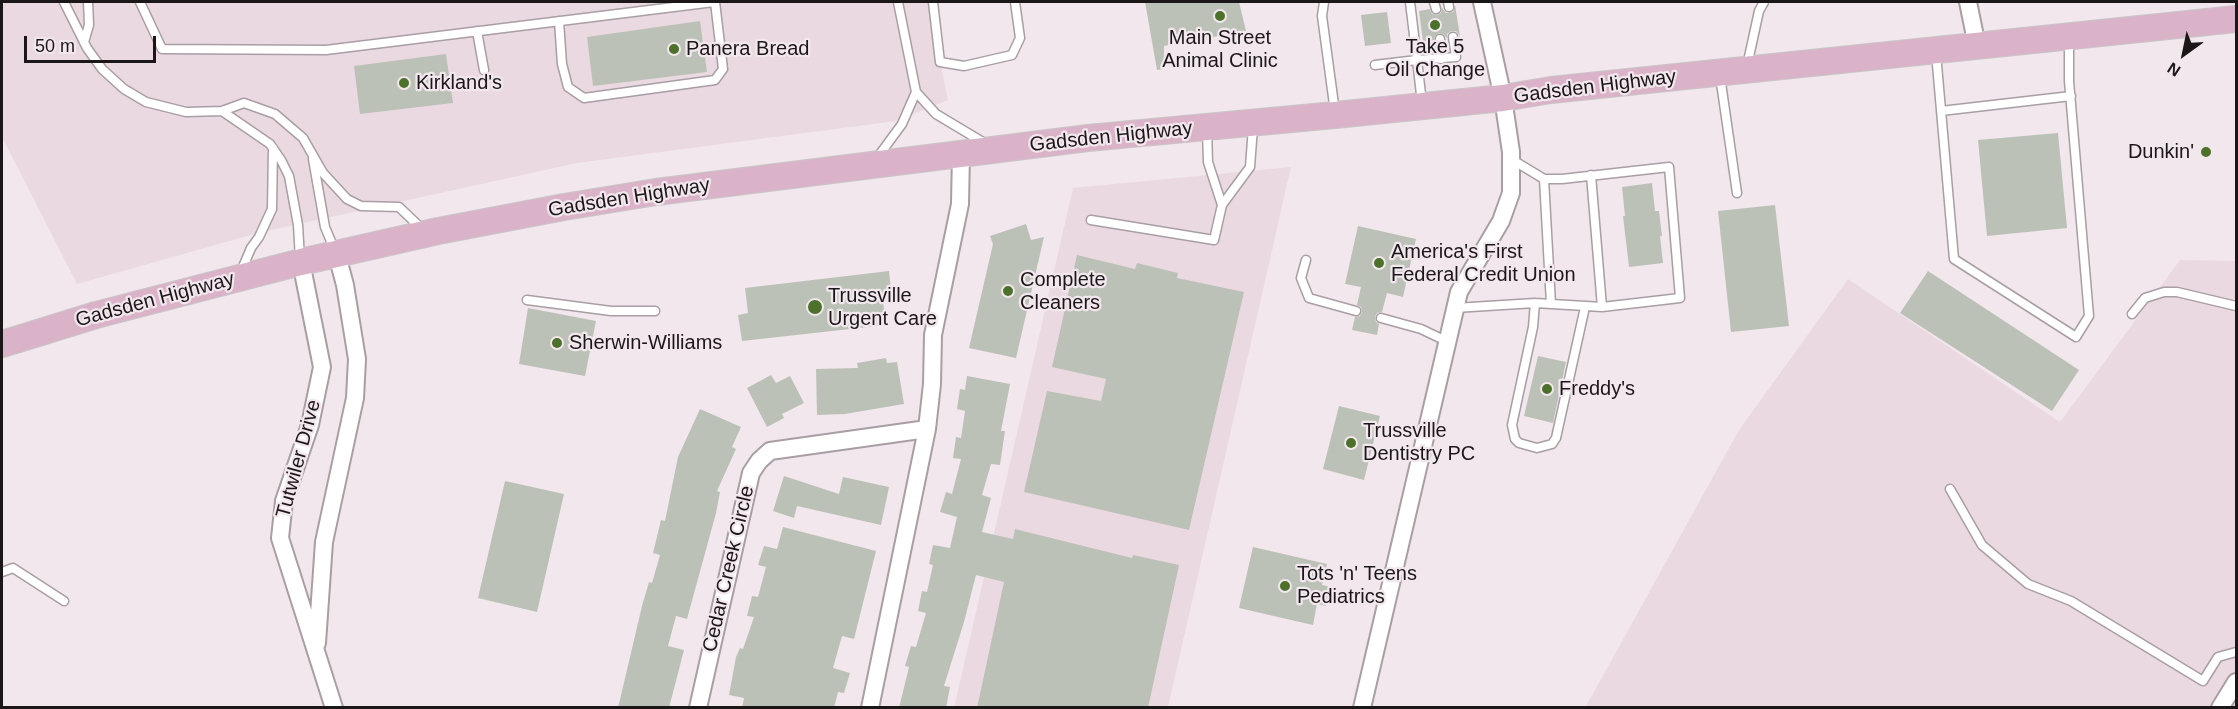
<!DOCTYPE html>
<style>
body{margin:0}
#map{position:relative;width:2238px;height:709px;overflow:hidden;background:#f2e7ed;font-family:Arial,sans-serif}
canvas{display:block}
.frame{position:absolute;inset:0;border:3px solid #1b1719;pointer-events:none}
.north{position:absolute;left:2154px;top:24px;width:60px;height:60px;-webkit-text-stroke:4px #f2e7ed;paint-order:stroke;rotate:213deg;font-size:16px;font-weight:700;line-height:24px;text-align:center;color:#1b1719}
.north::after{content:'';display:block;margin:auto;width:21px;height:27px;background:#1b1719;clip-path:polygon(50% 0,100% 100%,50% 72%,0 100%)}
.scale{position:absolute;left:24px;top:36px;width:132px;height:27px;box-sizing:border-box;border:3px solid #1b1719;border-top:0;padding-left:8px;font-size:18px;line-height:21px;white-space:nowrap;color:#1b1719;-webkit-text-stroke:4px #f2e7ed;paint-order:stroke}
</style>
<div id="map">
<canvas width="2238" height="709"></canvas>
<div class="frame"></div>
<div class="north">N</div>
<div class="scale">50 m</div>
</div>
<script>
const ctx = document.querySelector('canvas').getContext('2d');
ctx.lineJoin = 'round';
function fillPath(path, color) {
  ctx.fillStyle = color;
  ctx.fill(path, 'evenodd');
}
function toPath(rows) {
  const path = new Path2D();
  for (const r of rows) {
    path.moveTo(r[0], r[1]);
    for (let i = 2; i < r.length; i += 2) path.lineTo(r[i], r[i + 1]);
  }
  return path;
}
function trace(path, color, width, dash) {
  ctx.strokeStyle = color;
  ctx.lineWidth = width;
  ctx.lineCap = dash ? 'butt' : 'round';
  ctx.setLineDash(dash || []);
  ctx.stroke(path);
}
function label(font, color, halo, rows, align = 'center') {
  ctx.font = font + ' Arial,sans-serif';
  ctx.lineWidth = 4.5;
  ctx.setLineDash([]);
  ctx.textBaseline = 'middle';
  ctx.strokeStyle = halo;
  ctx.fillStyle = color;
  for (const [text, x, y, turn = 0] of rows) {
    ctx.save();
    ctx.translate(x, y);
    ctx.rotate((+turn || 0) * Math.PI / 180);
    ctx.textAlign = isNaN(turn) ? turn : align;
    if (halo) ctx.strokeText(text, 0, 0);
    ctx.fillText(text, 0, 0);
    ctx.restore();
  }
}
fillPath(toPath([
 [2,2,928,2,948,100,896,121,577,163,258,233,77,284,2,137],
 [1291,167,1168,707,954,708,1073,188],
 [2180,260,2236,261,2236,707,1585,708,1739,430,1848,279,2060,422]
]), '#ebd9e2');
fillPath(toPath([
 [1145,2,1239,2,1246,31,1164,46,1164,69,1157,70],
 [1455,5,1460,36,1456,31,1451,31,1447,34,1447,38,1443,34,1439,33,1435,36,1434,40,1423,42,1419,11,1430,9,1432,14,1437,15,1441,13,1442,8,1446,13,1453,12],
 [1387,12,1391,43,1365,46,1361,15],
 [700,21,707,72,593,86,587,37],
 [446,54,453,103,360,114,354,66],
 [2058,133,2067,228,1987,236,1978,140],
 [1652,183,1655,211,1659,211,1662,236,1660,236,1663,263,1629,267,1623,216,1625,216,1622,187],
 [1775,205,1789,326,1731,332,1718,211],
 [1026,224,1031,240,1044,237,1016,358,969,348,993,244,990,236],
 [1358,226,1416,239,1403,297,1387,293,1382,312,1377,313,1375,317,1376,322,1379,324,1377,335,1352,330,1355,317,1360,316,1362,312,1361,307,1357,305,1361,287,1345,284],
 [1077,255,1135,269,1137,263,1178,273,1177,278,1244,292,1189,530,1024,492,1047,391,1101,401,1106,379,1052,367],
 [889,271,892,299,883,301,886,325,742,341,738,315,748,313,745,288],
 [1928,271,2079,370,2052,411,1900,313],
 [528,308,596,321,585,376,519,364],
 [1538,356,1566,362,1553,423,1524,416],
 [886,358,887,363,897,362,904,404,845,414,817,415,816,369,858,368,857,363],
 [771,375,776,383,790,376,804,403,782,414,784,418,767,427,747,388],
 [967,376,1010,384,1001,431,1005,431,1000,465,991,464,982,495,991,498,982,532,1013,539,1015,529,1132,558,1133,555,1179,565,1148,708,977,708,1004,582,976,575,964,622,944,686,950,687,946,708,899,708,909,667,905,666,911,646,916,647,926,613,918,611,922,591,927,592,933,565,929,564,933,545,950,548,957,517,940,512,946,492,952,494,961,459,953,458,956,437,961,438,965,411,957,409,960,389,965,390],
 [1339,406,1380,416,1364,480,1323,469],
 [700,409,741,427,732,447,736,449,717,491,720,492,716,513,687,619,676,616,668,646,684,650,669,708,618,708,642,606,649,582,652,583,660,555,653,553,661,520,665,521,678,457],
 [784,476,839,494,843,477,889,487,881,525,797,506,794,518,773,511],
 [505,481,564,494,537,612,478,598],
 [783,527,876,551,854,639,842,636,833,668,850,673,844,693,838,692,834,708,742,708,744,698,729,695,736,657,740,648,743,649,754,617,747,616,752,596,758,597,766,567,758,565,764,546,777,549],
 [1253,547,1327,564,1322,585,1331,587,1326,606,1317,604,1313,625,1239,608]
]), '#bcc1b8');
const lane = toPath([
 [64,2,87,48,102,69,124,89,146,102,186,112,222,111,244,103,275,114,303,138,323,173,347,199,361,206,399,207,422,229],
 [140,2,162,49,326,50,714,2],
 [898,2,916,92,936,114,986,144],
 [933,2,940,62,964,66,1012,55,1020,38,1015,2],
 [1324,2,1322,16,1335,112],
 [1434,2,1436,9],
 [1448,2,1449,7],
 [559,21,562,64,568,87,584,98,715,80,723,69,715,2],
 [477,31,484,70],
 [1440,39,1441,59],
 [84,42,89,25,88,2],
 [1936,53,1954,259,2076,337,2089,316,2069,81,2069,40],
 [1375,65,1417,60,1410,2],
 [1747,66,1759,11,1764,2],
 [1720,76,1737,193],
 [1422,103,1417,60,1456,57,1453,37],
 [222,111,270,144,281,160,289,176,298,225,300,259],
 [1941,111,2071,96],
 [1207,130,1208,162,1222,205],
 [877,158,902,124,916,92],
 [313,159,325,227,335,251],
 [1591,175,1602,307],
 [1544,179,1551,304],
 [1091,220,1214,240,1222,205,1250,167,1253,127],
 [1306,260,1301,278,1309,298,1356,311],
 [240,274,251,248,259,237,272,209,273,148],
 [527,300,611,311,655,311],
 [1535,303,1533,327,1512,425,1515,439,1519,443,1537,448,1552,444,1556,438,1585,307],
 [1455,308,1535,303,1602,307,1680,298,1669,167,1562,179,1544,179,1511,159],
 [2132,314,2145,298,2164,292,2177,292,2236,306],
 [1381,318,1421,329,1446,341],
 [1950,489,1982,545,2028,584,2071,601,2203,681,2218,657,2236,652],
 [2,572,13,568,64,601]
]);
const street = toPath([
 [1968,2,1977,46],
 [301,262,322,367,310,425,284,501,280,538,334,708],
 [927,429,932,384,933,335,960,204,961,154],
 [317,643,324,542,355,398,357,359,345,285,337,255],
 [698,708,751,473,759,461,770,451,927,429,870,708],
 [1362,708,1459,292,1501,221,1511,193,1511,152,1503,98,1482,2],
 [2220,708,2236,682]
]);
const primary = toPath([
 [2,344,96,315,301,262,438,231,564,207,656,192,1088,138,1335,115,1503,98,1551,90,2236,19]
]);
trace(lane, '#a89ea3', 11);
trace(street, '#a89ea3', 20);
trace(primary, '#c8c7c8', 28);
trace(lane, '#fff', 8);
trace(street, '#fff', 16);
trace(primary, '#dab3c8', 26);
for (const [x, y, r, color] of [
 [1220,16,6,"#4c712a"],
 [1435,25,6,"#4c712a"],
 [674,49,6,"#4c712a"],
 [404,83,6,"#4c712a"],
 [2206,152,6,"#4c712a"],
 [1379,263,6,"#4c712a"],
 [1008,291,6,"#4c712a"],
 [815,307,8,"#4c712a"],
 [557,343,6,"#4c712a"],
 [1547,389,6,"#4c712a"],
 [1351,443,6,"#4c712a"],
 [1285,586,6,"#4c712a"]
]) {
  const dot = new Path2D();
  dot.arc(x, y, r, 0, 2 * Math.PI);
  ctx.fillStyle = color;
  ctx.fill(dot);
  trace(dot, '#f2e7ed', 2);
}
label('20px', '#1b1719', '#f2e7ed', [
 ["Main Street",1220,38,"center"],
 ["Animal Clinic",1220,61,"center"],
 ["Take 5",1435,47,"center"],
 ["Oil Change",1435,70,"center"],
 ["Panera Bread",686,49],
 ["Kirkland's",416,83],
 ["Dunkin'",2194,152,"right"],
 ["America's First",1391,252],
 ["Federal Credit Union",1391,275],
 ["Complete",1020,280],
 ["Cleaners",1020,303],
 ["Trussville",828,296],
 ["Urgent Care",828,319],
 ["Sherwin-Williams",569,343],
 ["Freddy's",1559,389],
 ["Trussville",1363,431],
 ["Dentistry PC",1363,454],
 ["Tots 'n' Teens",1297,574],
 ["Pediatrics",1297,597]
], 'left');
label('20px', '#1b1719', '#f2e7ed', [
 ["Gadsden Highway",1595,87,-7],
 ["Gadsden Highway",1111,137,-6],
 ["Gadsden Highway",629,198,-9],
 ["Gadsden Highway",155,300,-15],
 ["Tutwiler Drive",299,459,-75],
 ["Cedar Creek Circle",729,569,-77]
]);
</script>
